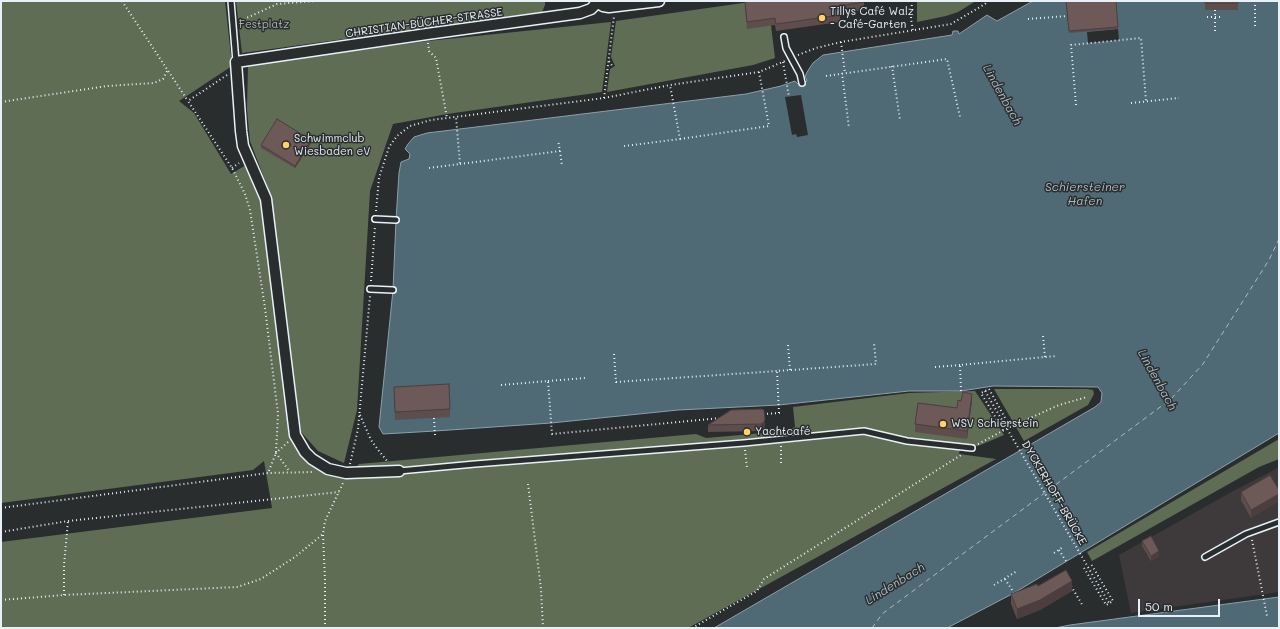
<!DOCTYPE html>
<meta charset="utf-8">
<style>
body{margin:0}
#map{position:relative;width:1280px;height:629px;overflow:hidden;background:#2a2d2e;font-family:Mali,sans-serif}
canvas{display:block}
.frame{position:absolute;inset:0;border:2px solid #e8f1f8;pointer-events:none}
.scale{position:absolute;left:1138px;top:599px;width:82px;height:18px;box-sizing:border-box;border:2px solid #e8f1f8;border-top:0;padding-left:5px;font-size:12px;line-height:14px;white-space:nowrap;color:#e8f1f8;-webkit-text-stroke:3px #2a2d2e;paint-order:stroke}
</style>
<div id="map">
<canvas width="1280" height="629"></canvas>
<div class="frame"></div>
<div class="scale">50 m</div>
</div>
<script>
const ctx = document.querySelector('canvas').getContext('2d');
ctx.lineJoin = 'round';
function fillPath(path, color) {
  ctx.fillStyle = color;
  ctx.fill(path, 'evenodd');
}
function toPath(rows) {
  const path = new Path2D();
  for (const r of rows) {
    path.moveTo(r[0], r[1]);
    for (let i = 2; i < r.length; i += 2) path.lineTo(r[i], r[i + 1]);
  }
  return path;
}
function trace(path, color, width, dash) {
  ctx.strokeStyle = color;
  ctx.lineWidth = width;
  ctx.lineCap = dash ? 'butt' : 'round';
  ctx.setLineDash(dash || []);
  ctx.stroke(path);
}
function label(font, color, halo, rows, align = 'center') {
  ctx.font = font + ' Mali,sans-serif';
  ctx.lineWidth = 3;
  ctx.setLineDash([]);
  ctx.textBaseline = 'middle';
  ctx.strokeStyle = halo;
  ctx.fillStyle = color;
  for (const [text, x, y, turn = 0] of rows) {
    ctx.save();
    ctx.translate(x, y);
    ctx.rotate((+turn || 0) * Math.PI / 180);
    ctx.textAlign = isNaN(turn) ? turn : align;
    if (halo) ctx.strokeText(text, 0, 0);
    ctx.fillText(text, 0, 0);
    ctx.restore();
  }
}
fillPath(toPath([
 [1278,468,1279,592,1131,613,1119,555,1235,490]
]), '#3e3a3b');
fillPath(toPath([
 [1,1,225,1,232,66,179,101,194,113,231,174,246,165,262,205,300,451,348,475,359,464,696,434,706,438,787,431,795,427,793,407,909,393,975,391,1004,435,978,446,961,444,959,454,996,459,688,628,1,628,1,542,272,508,264,461,253,470,1,503],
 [236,1,545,1,545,5,542,12,242,53],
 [757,1,768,1,775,58,753,65,607,92,610,69,615,66,611,57,616,21],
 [917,1,976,1,958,12,946,16,917,22],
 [611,22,602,92,447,114,393,124,370,191,357,410,344,463,318,451,301,432,272,204,268,188,250,141,247,109,248,65,428,41],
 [994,389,1087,389,1093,390,1094,394,1088,405,1024,441],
 [1279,439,1279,459,1259,467,1092,561,1087,552]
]), '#606d55');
const water = toPath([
 [1033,1,1279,1,1279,433,1014,593,947,628,714,628,1095,407,1101,402,1102,393,1098,387,993,386,961,391,909,391,779,405,678,410,551,423,435,431,383,434,379,427,393,290,396,220,399,173,401,162,409,159,410,154,405,149,408,144,414,137,427,133,746,94,781,86,795,81,798,84,807,81,805,76,809,69,813,63,823,55,952,35,953,31,958,31,959,34,987,15,997,21,1033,1],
 [1279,597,1279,628,1055,628,1070,625,1279,597]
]);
fillPath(water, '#4f6a74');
trace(water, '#8ca0a9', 1);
fillPath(toPath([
 [1118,29,1119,40,1088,43,1087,32],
 [801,95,808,135,797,137,796,134,792,135,785,97]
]), '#2a2d2e');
trace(toPath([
 [872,628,882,614,1171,399,1203,364,1269,260,1279,239]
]), '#abbbc3', 1, [5, 4]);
const lane = toPath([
 [231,1,236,62],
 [784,37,786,48,800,74,802,83],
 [375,219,396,220],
 [370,289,393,290],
 [399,471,475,464,744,443,864,431,907,441,972,448],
 [1205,557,1246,534,1279,522]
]);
const street = toPath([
 [595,1,603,6,609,7,659,1],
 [399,471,346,473,328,469,312,459,305,452,295,435,266,199,243,146,241,131,236,62,427,34,580,13,591,9,597,3]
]);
trace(lane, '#e8f1f8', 8);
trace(street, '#e8f1f8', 13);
trace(toPath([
 [122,1,188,101],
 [912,1,911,19,913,30],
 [1255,1,1255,27],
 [1215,10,1215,32],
 [1207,17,1222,17],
 [1028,19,1067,16],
 [240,21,277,4,315,1],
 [841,42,845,73],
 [428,43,429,51,436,58,447,118],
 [798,55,816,48,841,42,951,24,985,4,988,1],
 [609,61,613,67],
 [783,62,789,97],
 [892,66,900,120],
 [842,73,849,128],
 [227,75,188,101,232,168,245,194,250,210,265,308,278,414,276,453,268,473],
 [826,76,947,59,960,117],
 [604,98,614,16],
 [1,102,107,86,154,83,163,79,168,69],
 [1131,103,1179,98],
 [1076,105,1071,45,1141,38,1146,101],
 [680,139,769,126,759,72],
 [624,146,680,139,670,85],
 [560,151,562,166],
 [460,164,560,151,558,140],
 [232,168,239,163],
 [429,168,460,164,456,117],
 [376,211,379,178,389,147,397,136,410,126,431,120,604,98,670,85,759,72,785,61],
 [371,281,375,226],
 [1043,336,1045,357],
 [788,345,790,370],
 [614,354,616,382,777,371],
 [935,367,960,365],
 [548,381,585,378],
 [501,385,548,381,552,434,721,418],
 [961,391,960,365,1056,356],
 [763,414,779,413,777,371,876,364,874,343],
 [360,415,371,440,379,451,388,462],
 [434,418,435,436],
 [1003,430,981,393,989,389,1010,427],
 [288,442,276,453,290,472],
 [978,444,1010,427,1059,405,1087,397],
 [781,446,781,465],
 [745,450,747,468],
 [350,464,358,429,370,296],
 [528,484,541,589,543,628],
 [1,508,268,473,313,472],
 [1,532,68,521,339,492],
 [1252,540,1267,616],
 [1059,550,1066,561],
 [1054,553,1063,547],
 [1084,568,1106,605,1113,601,1091,564],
 [1005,579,1014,593],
 [994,585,1017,571],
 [1071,586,1083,606],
 [64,595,64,565,68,521],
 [1,600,64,595,237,587,261,579,295,557,323,534],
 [325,628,325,580,323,534,325,521,343,483],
 [692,628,757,591,764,579,961,455]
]), '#e8f1f8', 2, [1, 3]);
trace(lane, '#2a2d2e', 5);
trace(street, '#2a2d2e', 10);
trace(toPath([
 [985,391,1109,603]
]), '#e8f1f8', 2, [1, 3]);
fillPath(toPath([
 [1066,1,1118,27,1118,29,1069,33],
 [1205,1,1238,1,1238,10,1205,10],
 [745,2,864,2,864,10,840,13,840,22,776,31,775,25,747,29,745,9],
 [311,143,295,168,261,148,261,145],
 [394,387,450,409,450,417,395,420],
 [972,401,967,439,915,432,915,424,957,408],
 [761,409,765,427,762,431,708,432,708,425],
 [1279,490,1279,501,1251,518,1241,500,1241,492],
 [1142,541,1159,556,1151,561,1142,546],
 [1038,586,1072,591,1040,610,1017,619,1011,604,1011,594]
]), '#5d4d4c');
fillPath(toPath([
 [311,140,311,143,295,168,295,166],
 [972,394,972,401,967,439,967,431],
 [765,420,765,427,762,431,762,424],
 [1279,494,1279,501,1251,518,1251,510],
 [1159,551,1159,556,1151,561,1151,556],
 [1072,581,1072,591,1040,610,1017,619,1017,609]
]), '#4c3e3e');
const building = toPath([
 [751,1,863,1,864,2,839,6,840,15,776,24,775,18,747,22,745,2,751,1],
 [1066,1,1116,1,1118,27,1069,31,1066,1],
 [1205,1,1238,1,1238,3,1205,3,1205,1],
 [277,119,311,140,295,166,261,145,277,119],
 [449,384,450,409,395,412,394,387,449,384],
 [963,392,972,394,967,431,915,424,918,403,957,408,958,400,961,401,963,392],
 [761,409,764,410,765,420,762,424,708,425,731,410,761,409],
 [1270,475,1279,490,1279,494,1251,510,1241,492,1270,475],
 [1151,536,1159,551,1151,556,1142,541,1151,536],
 [1066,570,1072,581,1040,600,1017,609,1011,594,1037,584,1038,586,1066,570]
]);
fillPath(building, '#6c5958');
trace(building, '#4c3e3e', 1);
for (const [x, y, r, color] of [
 [822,18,4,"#ffd166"],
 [286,145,4,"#ffd166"],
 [943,424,4,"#ffd166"],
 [747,432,4,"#ffd166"]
]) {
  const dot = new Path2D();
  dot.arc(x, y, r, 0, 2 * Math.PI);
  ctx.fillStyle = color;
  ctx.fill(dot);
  trace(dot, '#2a2d2e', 1.5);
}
label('11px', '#e8f1f8', '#2a2d2e', [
 ["Tillys Café Walz",830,12],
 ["- Café-Garten",830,25],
 ["Schwimmclub",294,139],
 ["Wiesbaden eV",294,152],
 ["WSV Schierstein",951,424],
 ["Yachtcafé",755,432]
], 'left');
label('11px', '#e8f1f8', '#2a2d2e', [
 ["CHRISTIAN-BÜCHER-STRASSE",424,23,-8],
 ["DYCKERHOFF-BRÜCKE",1054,493,60]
]);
label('11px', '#abb6af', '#2a2d2e', [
 ["Festplatz",264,25]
]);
label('italic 12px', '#abbbc3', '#2a2d2e', [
 ["Lindenbach",1002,95,61],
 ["Schiersteiner",1085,187],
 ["Hafen",1085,201],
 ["Lindenbach",1157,380,61],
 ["Lindenbach",895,584,-32]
]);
</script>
